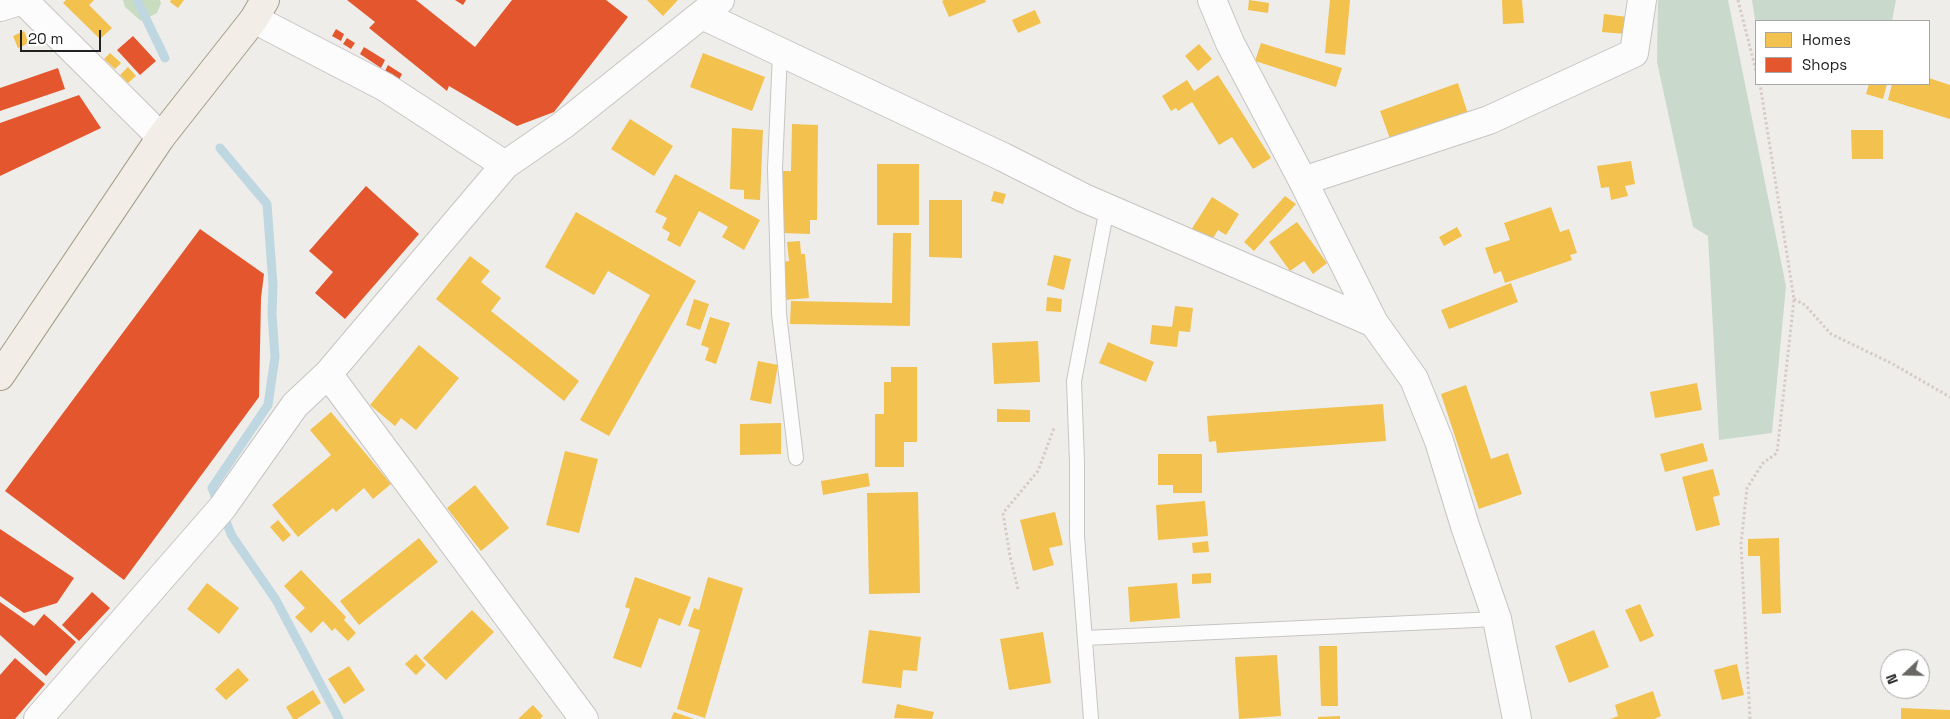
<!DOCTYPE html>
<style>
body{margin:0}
#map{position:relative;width:1950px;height:719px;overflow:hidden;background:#efedea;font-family:"Space Grotesk",sans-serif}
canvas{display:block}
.legend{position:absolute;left:1755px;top:20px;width:175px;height:65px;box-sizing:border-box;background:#fff;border:1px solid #a6a6a6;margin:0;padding:6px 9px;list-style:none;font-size:15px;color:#212121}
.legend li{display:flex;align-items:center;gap:10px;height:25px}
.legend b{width:25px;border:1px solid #a6a6a6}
.north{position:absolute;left:1880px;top:649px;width:50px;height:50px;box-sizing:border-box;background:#fff;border:1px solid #a6a6a6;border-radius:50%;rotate:249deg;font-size:14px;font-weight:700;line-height:20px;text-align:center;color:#212121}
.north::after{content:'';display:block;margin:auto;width:18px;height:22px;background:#696867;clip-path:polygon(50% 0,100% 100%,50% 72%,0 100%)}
.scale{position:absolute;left:20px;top:30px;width:81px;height:22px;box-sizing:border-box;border:2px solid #212121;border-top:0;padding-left:6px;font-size:15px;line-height:18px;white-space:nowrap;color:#212121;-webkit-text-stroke:4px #fff;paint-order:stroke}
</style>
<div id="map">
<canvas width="1950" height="719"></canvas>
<ul class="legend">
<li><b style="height:14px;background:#f2c14e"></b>Homes</li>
<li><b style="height:14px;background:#e4572e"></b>Shops</li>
</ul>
<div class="north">N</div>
<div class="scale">20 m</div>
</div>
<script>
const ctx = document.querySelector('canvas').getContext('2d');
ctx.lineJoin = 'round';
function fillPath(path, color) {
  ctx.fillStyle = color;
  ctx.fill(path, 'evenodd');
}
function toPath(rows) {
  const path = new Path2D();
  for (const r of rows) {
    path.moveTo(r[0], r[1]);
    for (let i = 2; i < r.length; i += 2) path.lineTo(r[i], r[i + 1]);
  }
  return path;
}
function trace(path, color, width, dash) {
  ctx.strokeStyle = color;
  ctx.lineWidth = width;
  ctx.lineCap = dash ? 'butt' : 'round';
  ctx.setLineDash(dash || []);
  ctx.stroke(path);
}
fillPath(toPath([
 [123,0,160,0,161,3,157,13,141,21,125,7]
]), '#c8dcc0');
fillPath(toPath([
 [1658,0,1728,0,1786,286,1772,433,1719,440,1708,236,1693,227,1657,62],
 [1752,0,1896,0,1892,21,1756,21,1756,26]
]), '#c9d9cb');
fillPath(toPath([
 [66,0,94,0,89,5,112,28,100,39,63,3],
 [171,0,184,0,178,8,170,2],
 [647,0,678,0,663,16],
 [944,0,985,0,986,2,949,17,942,1],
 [1249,0,1269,3,1268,13,1248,10],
 [1330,0,1350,0,1345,55,1325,53],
 [1502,0,1522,0,1524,23,1503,24],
 [1035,10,1041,23,1018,33,1012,20],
 [1604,14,1627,17,1626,34,1602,32],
 [24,31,29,43,18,48,13,36],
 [1261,43,1342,68,1336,87,1255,61],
 [1199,44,1212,59,1198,71,1185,56],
 [110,53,121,63,115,69,104,59],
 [703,53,765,77,752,111,690,87],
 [128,67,136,76,128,83,120,75],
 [1218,75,1271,158,1253,169,1232,137,1219,145,1192,102,1178,111,1176,108,1171,111,1162,96,1187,80,1194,91],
 [1929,78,1950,85,1950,119,1888,100,1892,84,1929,84],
 [1458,83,1470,120,1393,147,1380,111],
 [1869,84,1887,84,1883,99,1866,94],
 [630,119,673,146,654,176,611,149],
 [792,124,818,125,817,220,810,220,810,234,782,233,783,171,791,171],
 [732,128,763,130,760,200,744,199,744,190,730,189],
 [1851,130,1883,130,1883,159,1852,159],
 [1631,161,1635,184,1625,186,1628,196,1611,200,1609,187,1601,188,1597,166],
 [877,164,919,164,919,225,877,225],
 [675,174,760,220,744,250,722,237,728,227,699,211,680,247,667,240,670,233,662,228,667,218,655,212],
 [994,191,1006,194,1003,204,991,201],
 [1285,196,1296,204,1254,251,1244,242],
 [1212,197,1239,214,1226,235,1218,230,1210,243,1191,230],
 [929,200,962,200,962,258,929,257],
 [1551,207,1560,232,1569,229,1577,253,1570,255,1572,260,1505,283,1501,271,1494,274,1485,248,1510,240,1504,223],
 [576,212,696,281,609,436,580,420,650,295,608,271,594,295,545,267],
 [1297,222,1327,263,1313,274,1304,261,1290,271,1269,242],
 [1457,227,1462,236,1444,246,1439,237],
 [893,233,911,233,910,326,790,324,791,301,892,303],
 [800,241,801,254,805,254,809,298,785,300,782,262,789,261,787,242],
 [1054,255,1071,259,1064,290,1047,285],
 [470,256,490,271,481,282,501,298,491,311,579,381,564,401,436,299],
 [1511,283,1518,302,1449,329,1441,310],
 [1047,297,1062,299,1061,312,1046,311],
 [694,299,709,304,700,330,686,325],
 [1175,306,1193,308,1190,332,1179,331,1177,347,1150,344,1152,325,1172,327],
 [710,317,730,323,716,364,705,360,709,348,701,345],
 [1038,341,1040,382,994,384,992,343],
 [1108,342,1154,362,1146,382,1099,363],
 [419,345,459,378,416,430,401,418,395,426,370,405],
 [758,361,778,365,771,404,750,400],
 [891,367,917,367,917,442,904,442,904,467,875,467,875,414,884,414,884,382,891,382],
 [1697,383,1702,410,1655,418,1650,392],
 [1466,385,1491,459,1508,453,1522,494,1479,509,1441,394],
 [1383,404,1386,441,1217,453,1216,441,1209,442,1207,416],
 [997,409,1030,410,1030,422,997,422],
 [331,412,391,484,373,499,364,488,336,512,333,508,298,537,272,505,331,455,310,430],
 [781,423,781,454,740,455,740,424],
 [1703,443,1708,461,1665,472,1660,454],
 [565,451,598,459,579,533,546,525],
 [1158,454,1202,454,1202,493,1173,493,1173,485,1158,485],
 [1713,469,1720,495,1713,497,1720,525,1696,531,1682,477],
 [868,473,870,486,823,495,821,481],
 [475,485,509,528,481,551,447,508],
 [918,492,920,593,869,594,867,493],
 [1205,501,1208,536,1158,540,1156,505],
 [1055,512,1063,545,1049,548,1054,565,1033,571,1020,520],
 [278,520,291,535,283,542,270,527],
 [419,538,438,562,359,625,340,601],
 [1779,538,1781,613,1762,614,1760,556,1748,556,1748,539],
 [1208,541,1209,552,1193,553,1192,543],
 [301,570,346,617,344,620,356,633,348,641,335,628,332,631,323,621,311,633,295,617,305,608,284,586],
 [1211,573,1211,583,1192,584,1192,574],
 [635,577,691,597,680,626,659,618,641,668,613,658,630,609,625,607],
 [708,577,743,588,705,718,677,709,700,630,688,626,694,608,699,610],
 [207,583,239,608,219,634,187,609],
 [1177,583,1180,618,1130,622,1128,587],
 [1640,604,1654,636,1640,642,1625,610],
 [472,610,494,632,446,680,423,658],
 [869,630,921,637,917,671,903,670,901,688,862,683],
 [1594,630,1609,667,1569,683,1555,646],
 [1043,632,1051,683,1009,690,1000,639],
 [1319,646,1337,646,1338,706,1321,706],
 [416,654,426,665,416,675,405,664],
 [1277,655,1281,716,1239,719,1235,657],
 [1737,664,1744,695,1722,700,1714,670],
 [349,666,365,690,344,704,328,679],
 [238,668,249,680,226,700,215,689],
 [313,690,321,703,297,719,293,719,286,707],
 [1653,691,1661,716,1654,719,1610,719,1618,716,1615,705],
 [897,704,934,712,932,719,894,718],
 [533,705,543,716,540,719,518,719],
 [1901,708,1950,710,1950,719,1901,719],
 [674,712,694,719,671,719],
 [1340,716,1340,719,1318,719,1318,717]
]), '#f2c14e');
fillPath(toPath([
 [347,0,416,0,475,47,512,0,606,0,628,17,554,112,517,126,449,86,447,91,369,28,375,22],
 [455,0,466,0,463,5],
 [336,29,344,34,341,41,332,36],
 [133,36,156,61,140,75,117,50],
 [347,38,355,43,351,49,343,44],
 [364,47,385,60,381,68,360,54],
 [388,65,402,74,399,80,385,71],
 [58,68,65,89,0,111,0,88],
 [79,95,101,128,0,176,0,123],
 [366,186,419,234,345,319,315,293,333,272,309,251],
 [200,229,264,274,261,298,259,397,124,580,5,491],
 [0,529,74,578,57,603,24,613,0,596],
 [92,592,110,608,79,641,62,625],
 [0,602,34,626,44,614,76,642,46,676,0,635],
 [15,658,45,684,15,719,0,719,0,675]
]), '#e4572e');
trace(toPath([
 [137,0,165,58],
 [220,148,267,204,273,285,272,314,275,357,268,405,212,488,232,536,276,600,339,719]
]), '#bfd7e1', 9);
const lane = toPath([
 [780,53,775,168,779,314,796,458],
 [1085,638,1497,619],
 [1091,719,1077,536,1077,462,1074,381,1107,208]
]);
const street = toPath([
 [1212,0,1230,43,1303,181,1374,323,1414,379,1439,441,1465,526,1497,619,1517,719],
 [0,7,23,0,161,137],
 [702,15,1003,157,1084,198,1374,323],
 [254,19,385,87,505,165,563,125,720,0],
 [505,165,328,374,584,719],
 [1303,181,1489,120,1634,53,1642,0],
 [38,719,222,508,295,405,328,374]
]);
const primary = toPath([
 [0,376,161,137,254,19,265,0]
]);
trace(lane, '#c6c5c4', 16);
trace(street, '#c6c5c4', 30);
trace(primary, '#a59d86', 30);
trace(toPath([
 [1738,0,1756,71],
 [1794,299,1805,305,1831,334,1893,364,1950,397],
 [1018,589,1010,556,1003,513,1038,471,1054,428],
 [1750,719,1741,544,1747,488,1763,463,1777,453,1794,299,1760,84]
]), '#d7cbc8', 3, [2.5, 2.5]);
trace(lane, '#fdfcfc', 14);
trace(street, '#fdfcfc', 28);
trace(primary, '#f2eee7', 28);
</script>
